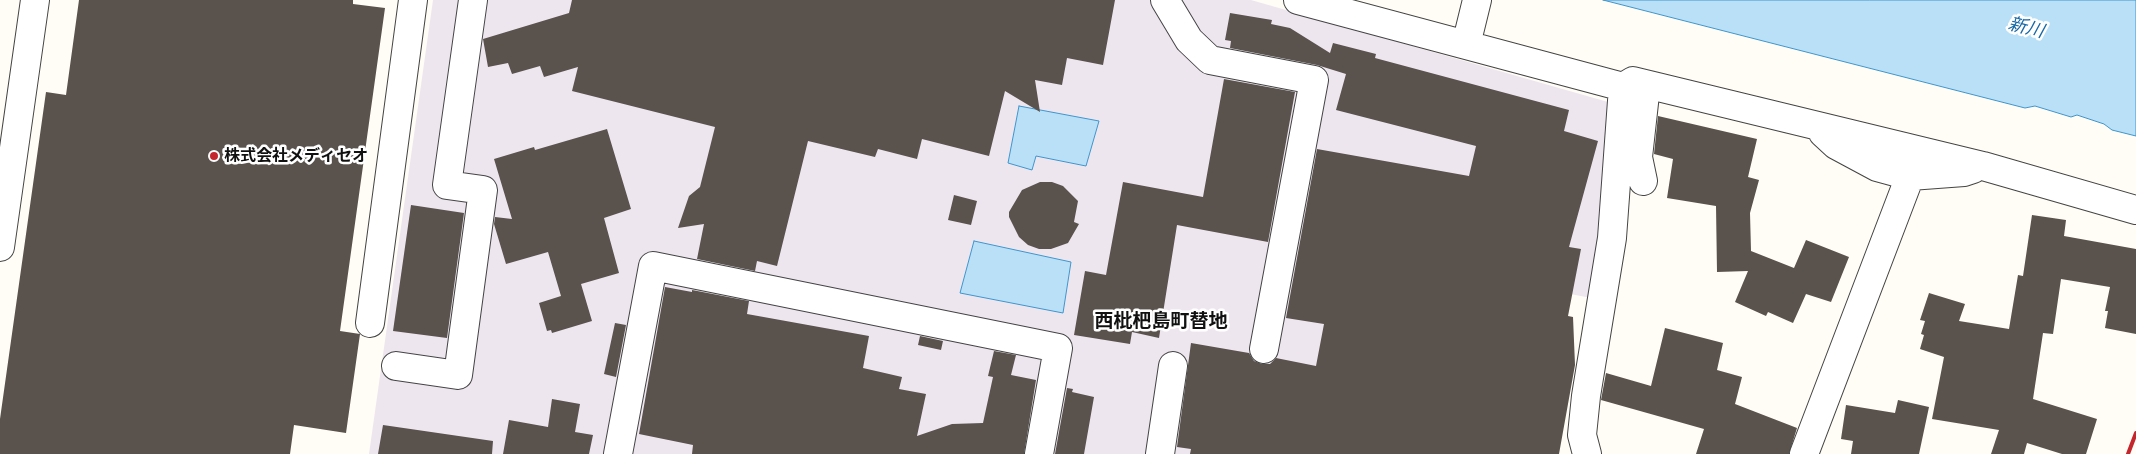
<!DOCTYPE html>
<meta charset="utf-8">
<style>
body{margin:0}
canvas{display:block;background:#fffdf5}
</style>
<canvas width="2136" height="454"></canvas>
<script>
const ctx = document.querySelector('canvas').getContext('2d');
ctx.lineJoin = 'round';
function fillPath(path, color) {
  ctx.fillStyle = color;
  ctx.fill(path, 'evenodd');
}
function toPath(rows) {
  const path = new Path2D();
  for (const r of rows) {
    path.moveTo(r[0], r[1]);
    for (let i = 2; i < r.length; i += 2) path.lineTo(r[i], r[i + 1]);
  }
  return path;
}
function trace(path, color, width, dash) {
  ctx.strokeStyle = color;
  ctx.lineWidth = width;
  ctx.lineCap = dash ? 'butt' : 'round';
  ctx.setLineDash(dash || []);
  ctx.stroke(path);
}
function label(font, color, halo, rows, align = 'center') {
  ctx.font = font + ' "Zilla Slab","Noto Sans JP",serif';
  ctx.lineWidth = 5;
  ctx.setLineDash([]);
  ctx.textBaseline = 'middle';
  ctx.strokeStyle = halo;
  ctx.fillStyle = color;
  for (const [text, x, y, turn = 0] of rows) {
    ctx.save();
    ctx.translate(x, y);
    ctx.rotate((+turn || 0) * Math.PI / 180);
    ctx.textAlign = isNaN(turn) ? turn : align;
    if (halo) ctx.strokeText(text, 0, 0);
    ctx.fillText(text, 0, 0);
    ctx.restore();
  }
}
fillPath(toPath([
 [433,0,1251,0,1608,102,1613,114,1591,298,1467,274,1338,454,369,454]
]), '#eee6ef');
const water = toPath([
 [1603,0,2136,0,2136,136,2112,130,2104,124,2077,115,2071,117,2035,106,2025,108,1603,0],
 [1019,106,1099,121,1086,166,1036,156,1032,170,1008,163,1019,106],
 [974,241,1071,262,1063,313,960,293,974,241]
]);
fillPath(water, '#b9e0f7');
trace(water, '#3f96cf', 1);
fillPath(toPath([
 [79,0,353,0,353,4,385,8,340,331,360,334,346,433,294,425,290,454,0,454,0,419,46,92,66,95],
 [572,0,1115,0,1103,65,1067,58,1062,85,1035,80,1040,112,1005,91,989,156,922,139,917,159,878,149,875,157,808,141,777,266,757,261,755,271,697,259,704,224,678,228,689,196,700,187,715,127,572,91,578,67,544,77,540,66,512,74,508,63,488,67,483,39,569,13],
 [1230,13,1272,20,1271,24,1290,28,1330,53,1333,43,1376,54,1375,58,1569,110,1564,131,1598,141,1569,247,1581,249,1568,316,1573,317,1575,365,1559,454,1190,454,1191,449,1177,447,1191,343,1249,353,1254,361,1262,364,1270,364,1276,358,1316,366,1324,324,1286,318,1317,149,1469,176,1476,146,1336,110,1346,74,1317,65,1230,48,1231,41,1225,40],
 [1224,79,1295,92,1268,242,1177,225,1159,338,1132,332,1130,344,1074,335,1085,271,1106,275,1123,182,1203,197],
 [1658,116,1757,139,1748,177,1759,180,1750,213,1751,251,1794,268,1806,240,1849,257,1831,302,1806,294,1793,323,1768,312,1766,316,1735,302,1748,271,1717,272,1716,206,1667,198,1673,159,1654,154],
 [607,129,631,209,604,218,619,273,581,284,592,321,552,333,551,330,547,331,539,303,561,296,548,252,506,264,494,224,495,217,512,219,494,159,534,147,535,150],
 [1040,182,1052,182,1063,186,1078,201,1074,222,1079,224,1068,243,1051,249,1039,249,1028,245,1019,237,1009,217,1009,212,1022,190],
 [954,195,977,201,971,225,948,220],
 [411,205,464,213,447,338,393,331],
 [2032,215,2066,220,2064,236,2136,249,2136,334,2105,328,2108,311,2105,311,2110,287,2061,279,2053,334,2043,333,2033,399,2097,419,2086,454,2062,454,2027,443,2024,454,1991,454,1999,430,1932,419,1944,357,1920,349,1924,335,1921,334,1925,321,1920,320,1929,293,1965,304,1959,321,2009,329,2018,275,2023,276],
 [665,287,692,292,692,290,749,301,747,314,869,336,863,368,902,377,899,389,926,394,917,436,952,424,983,423,993,377,988,376,994,351,1016,355,1011,375,1036,380,1024,454,692,454,693,445,639,434],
 [615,323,626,325,616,377,604,374],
 [1665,328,1723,343,1717,370,1742,377,1735,404,1797,428,1789,454,1696,454,1704,429,1601,400,1606,373,1651,386],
 [920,336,943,341,941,350,918,345],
 [1067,388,1073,389,1072,392,1094,397,1084,454,1055,454],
 [552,399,580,404,575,432,593,435,589,454,503,454,509,420,548,427],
 [1898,400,1929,407,1919,454,1851,454,1853,441,1841,439,1846,405,1895,413],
 [383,425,493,441,492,454,378,454]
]), '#5a524d');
const minor = toPath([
 [1165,0,1189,40,1210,60,1314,80,1264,349],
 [1298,0,1623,87,1633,81,1983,166,2136,210],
 [1466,45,1477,0],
 [1823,133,1836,145,1877,167,1910,176,1964,172,1973,169],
 [1643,181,1638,157,1646,85],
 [0,247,35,0],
 [370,323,413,0],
 [396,366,458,375,483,190,447,185,473,0],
 [618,454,653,266,1058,348,1039,454],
 [1160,454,1173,366],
 [1587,454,1582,435,1586,396,1612,238,1623,87],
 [1804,454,1910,176]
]);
trace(minor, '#444', 30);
trace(minor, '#fff', 28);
trace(toPath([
 [2128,454,2136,433]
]), '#c4262e', 4);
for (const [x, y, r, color] of [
 [214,156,5,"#c4262e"]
]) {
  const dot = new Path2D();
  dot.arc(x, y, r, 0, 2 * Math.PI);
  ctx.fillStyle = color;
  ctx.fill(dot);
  trace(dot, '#fff', 2);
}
label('bold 16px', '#111', '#fff', [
 ["株式会社メディセオ",224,156]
], 'left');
label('italic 18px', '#1768a6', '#fff', [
 ["新川",2026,28,14]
]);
label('bold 19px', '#111', '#fff', [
 ["西枇杷島町替地",1161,322]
]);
</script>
